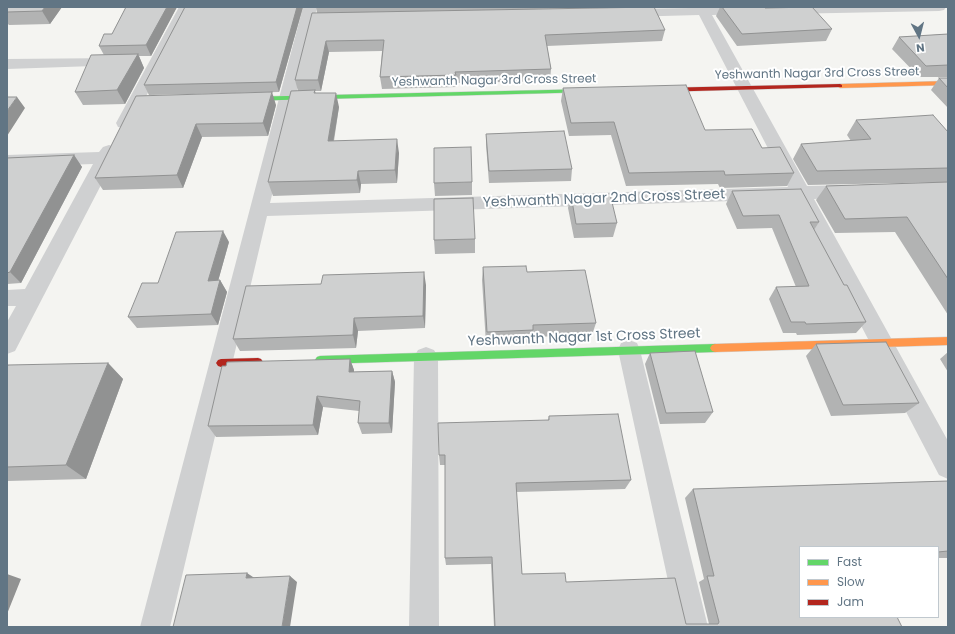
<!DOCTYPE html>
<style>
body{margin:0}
#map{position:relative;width:955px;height:634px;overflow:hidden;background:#f4f4f1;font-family:Poppins,sans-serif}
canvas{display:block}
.frame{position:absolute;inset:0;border:8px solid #617584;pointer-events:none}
.legend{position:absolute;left:799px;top:546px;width:140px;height:72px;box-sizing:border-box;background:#fff;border:1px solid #c0c8ce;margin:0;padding:5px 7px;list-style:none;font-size:12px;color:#617584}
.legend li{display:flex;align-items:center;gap:8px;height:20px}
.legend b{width:20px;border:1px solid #c0c8ce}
.north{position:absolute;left:899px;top:16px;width:40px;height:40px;-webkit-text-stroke:3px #fff;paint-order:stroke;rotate:173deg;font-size:11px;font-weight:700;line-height:16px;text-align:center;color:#617584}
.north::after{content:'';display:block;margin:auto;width:14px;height:18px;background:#617584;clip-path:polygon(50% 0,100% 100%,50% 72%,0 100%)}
</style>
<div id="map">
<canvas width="955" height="634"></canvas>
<div class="frame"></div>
<ul class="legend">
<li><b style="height:5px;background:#63d668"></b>Fast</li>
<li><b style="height:5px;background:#ff974d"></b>Slow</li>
<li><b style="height:5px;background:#b3261e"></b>Jam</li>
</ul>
<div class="north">N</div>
</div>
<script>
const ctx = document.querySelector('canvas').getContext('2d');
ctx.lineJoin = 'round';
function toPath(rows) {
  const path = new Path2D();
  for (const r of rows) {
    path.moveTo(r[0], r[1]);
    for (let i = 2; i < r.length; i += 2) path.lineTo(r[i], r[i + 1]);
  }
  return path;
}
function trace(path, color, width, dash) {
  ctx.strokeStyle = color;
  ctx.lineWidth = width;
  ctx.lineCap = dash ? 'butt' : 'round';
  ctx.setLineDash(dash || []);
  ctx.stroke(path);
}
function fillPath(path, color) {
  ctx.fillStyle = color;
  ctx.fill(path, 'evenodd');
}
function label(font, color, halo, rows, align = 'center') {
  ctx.font = font + ' Poppins,sans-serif';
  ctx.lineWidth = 4;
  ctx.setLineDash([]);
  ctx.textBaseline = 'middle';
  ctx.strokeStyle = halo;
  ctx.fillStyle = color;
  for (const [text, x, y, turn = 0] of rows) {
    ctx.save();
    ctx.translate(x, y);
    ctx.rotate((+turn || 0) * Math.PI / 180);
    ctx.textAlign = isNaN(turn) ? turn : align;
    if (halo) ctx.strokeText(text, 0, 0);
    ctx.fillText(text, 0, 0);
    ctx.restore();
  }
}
const fast = toPath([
 [592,89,595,91,594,92,243,101,240,99,243,97,592,89],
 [715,344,718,345,720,348,718,351,715,352,320,364,317,363,315,360,317,357,320,356,715,344]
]);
const slow = toPath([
 [948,81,948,85,840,88,837,86,840,84,948,81],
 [948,337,948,345,715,352,712,351,710,348,712,345,715,344,948,337]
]);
const jam = toPath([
 [840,84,842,85,842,87,657,92,654,90,657,88,840,84],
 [258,358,261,359,263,362,261,365,258,366,221,367,218,366,216,363,218,360,221,359,258,358]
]);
trace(fast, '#cfd1d1', 1);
trace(slow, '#cfd1d1', 1);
trace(jam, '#cfd1d1', 1);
fillPath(toPath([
 [179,7,193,7,132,123,130,127,124,128,118,127,116,123,179,7],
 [303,7,317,7,270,203,788,187,699,15,626,17,621,16,619,13,621,10,626,9,753,7,755,10,753,13,748,14,712,15,807,186,851,185,858,187,860,191,858,195,851,197,814,199,948,441,948,479,939,475,795,199,267,216,170,627,140,627,303,7],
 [780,7,946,7,944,10,939,11,784,14,779,13,777,10,780,7],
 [118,58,123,59,125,62,123,65,7,69,7,59,118,58],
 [109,145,115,147,118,151,115,158,15,351,7,354,7,322,16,306,7,306,7,290,25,289,93,164,7,167,7,155,99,152,103,147,109,145],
 [629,340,637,343,640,350,708,627,678,627,618,350,621,343,629,340],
 [426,347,434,350,438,357,439,627,409,627,414,357,418,350,426,347]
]), '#cfd0d1');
fillPath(fast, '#63d668');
fillPath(slow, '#ff974d');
fillPath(jam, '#b3261e');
fillPath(toPath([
 [7,7,62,7,50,24,9,25,7,23],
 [126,7,177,7,151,56,139,56,144,68,125,104,83,105,75,92,104,55,99,46,112,34],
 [185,7,303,7,279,92,149,95,144,85],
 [316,7,670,7,535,9,665,30,662,41,547,46,551,69,550,81,456,83,456,87,382,89,380,77,382,51,329,52,321,91,315,91,316,93,339,107,334,141,399,153,397,183,361,184,360,193,273,196,268,182,298,91,295,80,317,13],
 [720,7,765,7,832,29,826,41,737,46,716,16],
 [948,34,948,77,919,77,892,49,899,37],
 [939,78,948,78,948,108,931,90],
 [563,88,705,130,762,148,794,173,787,186,720,188,718,184,626,186,611,135,569,136,561,101],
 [136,96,276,105,268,136,202,137,183,188,103,190,95,178],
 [856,120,948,132,948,182,808,185,793,159,801,144,851,141,847,135],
 [486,134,572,169,571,181,489,183,486,145],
 [74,155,82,167,21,283,7,284,7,158],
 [472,182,472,195,435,196,434,183],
 [948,182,948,315,895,232,835,233,816,200,826,186],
 [732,191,819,222,814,230,844,285,866,322,856,333,797,335,796,333,783,333,769,299,776,287,796,287,772,228,737,229,726,204],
 [571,195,617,223,613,237,574,238,568,208],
 [475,239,475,253,435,254,434,240],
 [229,242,218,281,220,280,227,292,218,325,137,328,128,317],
 [483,267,527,272,596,323,592,335,532,337,532,343,486,344,482,280],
 [426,285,425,328,358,331,356,348,240,351,233,339],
 [816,344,919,403,905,413,831,416,806,356],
 [948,352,948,372,940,359],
 [650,353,713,412,705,423,660,424,645,364],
 [350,359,354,370,354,372,392,371,395,382,392,433,362,434,358,423,359,411,323,407,318,435,216,437,208,426],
 [108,363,123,379,86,479,7,481,7,367],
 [549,416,631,480,625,489,516,492,522,574,566,582,686,624,709,624,699,582,704,579,685,498,693,489,948,481,948,558,938,558,938,547,800,547,902,627,494,627,491,564,446,565,445,558,445,465,440,465,439,455,548,420]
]), '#b2b3b3');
fillPath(toPath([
 [45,7,62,7,50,24,42,11],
 [167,7,177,7,151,56,146,45],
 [297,7,303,7,279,92,276,82],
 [326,41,329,52,321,91,318,80],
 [138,54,144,68,125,104,117,90],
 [272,92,276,105,268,136,263,123],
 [336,93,339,107,331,155,328,141],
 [17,97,25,108,7,136,7,111],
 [196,124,202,137,183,188,177,175],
 [397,139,399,153,397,183,395,170],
 [74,155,82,167,21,283,10,272],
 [358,171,361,184,360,193,357,180],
 [223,231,229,242,215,292,208,281],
 [424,272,426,285,425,328,423,316],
 [220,280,227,292,218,325,211,314],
 [354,318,358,331,356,348,353,335],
 [350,359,354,370,353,383,349,372],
 [108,363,123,379,86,479,66,465],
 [392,371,395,382,392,433,389,423],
 [317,396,323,407,318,435,313,425],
 [247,573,256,579,246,578],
 [7,574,21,579,7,614],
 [290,576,297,582,290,627,282,627]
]), '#919292');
const building = toPath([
 [7,7,45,7,42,11,7,12,7,7],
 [126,7,167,7,146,45,99,46,104,34,112,34,126,7],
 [185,7,297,7,276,82,144,85,185,7],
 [654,7,665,30,545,35,551,69,455,72,456,75,380,77,384,40,326,41,318,80,295,80,312,13,654,7],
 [722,7,765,7,765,8,812,7,832,29,742,34,722,7],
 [948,34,948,65,926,66,899,37,948,34],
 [138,54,117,90,75,92,91,55,138,54],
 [939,78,948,78,948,88,939,78],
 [686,85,705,130,752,129,762,148,780,147,794,173,725,175,724,171,629,173,614,122,571,123,563,88,686,85],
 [315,90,314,93,336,93,328,141,397,139,395,170,358,171,357,180,268,182,291,91,315,90],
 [272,92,263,123,196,124,177,175,95,178,136,96,272,92],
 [7,97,17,97,7,111,7,97],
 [933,115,948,132,948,168,817,171,801,144,871,139,856,120,933,115],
 [564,131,572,169,489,171,486,134,564,131],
 [471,147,472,182,434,183,434,148,471,147],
 [74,155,10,272,7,273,7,158,74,155],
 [948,182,948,279,907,217,845,219,826,186,948,182],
 [801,189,819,222,810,222,844,285,847,285,866,322,806,324,805,322,791,322,776,287,809,286,779,215,743,216,732,191,801,189],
 [610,194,617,223,576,224,571,195,610,194],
 [473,198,475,239,434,240,434,199,473,198],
 [223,231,208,281,220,280,211,314,128,317,142,283,158,283,176,232,223,231],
 [526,266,527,272,585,270,596,323,533,325,533,330,487,332,483,267,526,266],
 [424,272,423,316,354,318,353,335,233,339,246,286,321,284,323,275,424,272],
 [886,342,919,403,843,405,816,344,886,342],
 [695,351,713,412,666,413,650,353,695,351],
 [350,359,349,372,392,371,389,423,358,423,360,401,317,396,313,425,208,426,222,366,226,366,227,362,350,359],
 [108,363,66,465,7,467,7,367,8,365,108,363],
 [618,414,631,480,516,483,522,574,565,573,566,582,675,578,686,624,718,624,719,622,707,576,714,576,693,489,948,481,948,551,938,552,938,547,800,547,800,617,897,617,902,627,495,627,492,557,445,558,445,455,439,455,438,423,549,420,549,416,618,414],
 [247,573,246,578,290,576,282,627,173,627,186,575,247,573]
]);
fillPath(building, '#cfd0d0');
trace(building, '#919292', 1);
label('12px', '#617584', '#fff', [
 ["Yeshwanth Nagar 3rd Cross Street",817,74,-1],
 ["Yeshwanth Nagar 3rd Cross Street",494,81,-1]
]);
label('14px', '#617584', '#fff', [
 ["Yeshwanth Nagar 2nd Cross Street",604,199,-2],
 ["Yeshwanth Nagar 1st Cross Street",584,338,-2]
]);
</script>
